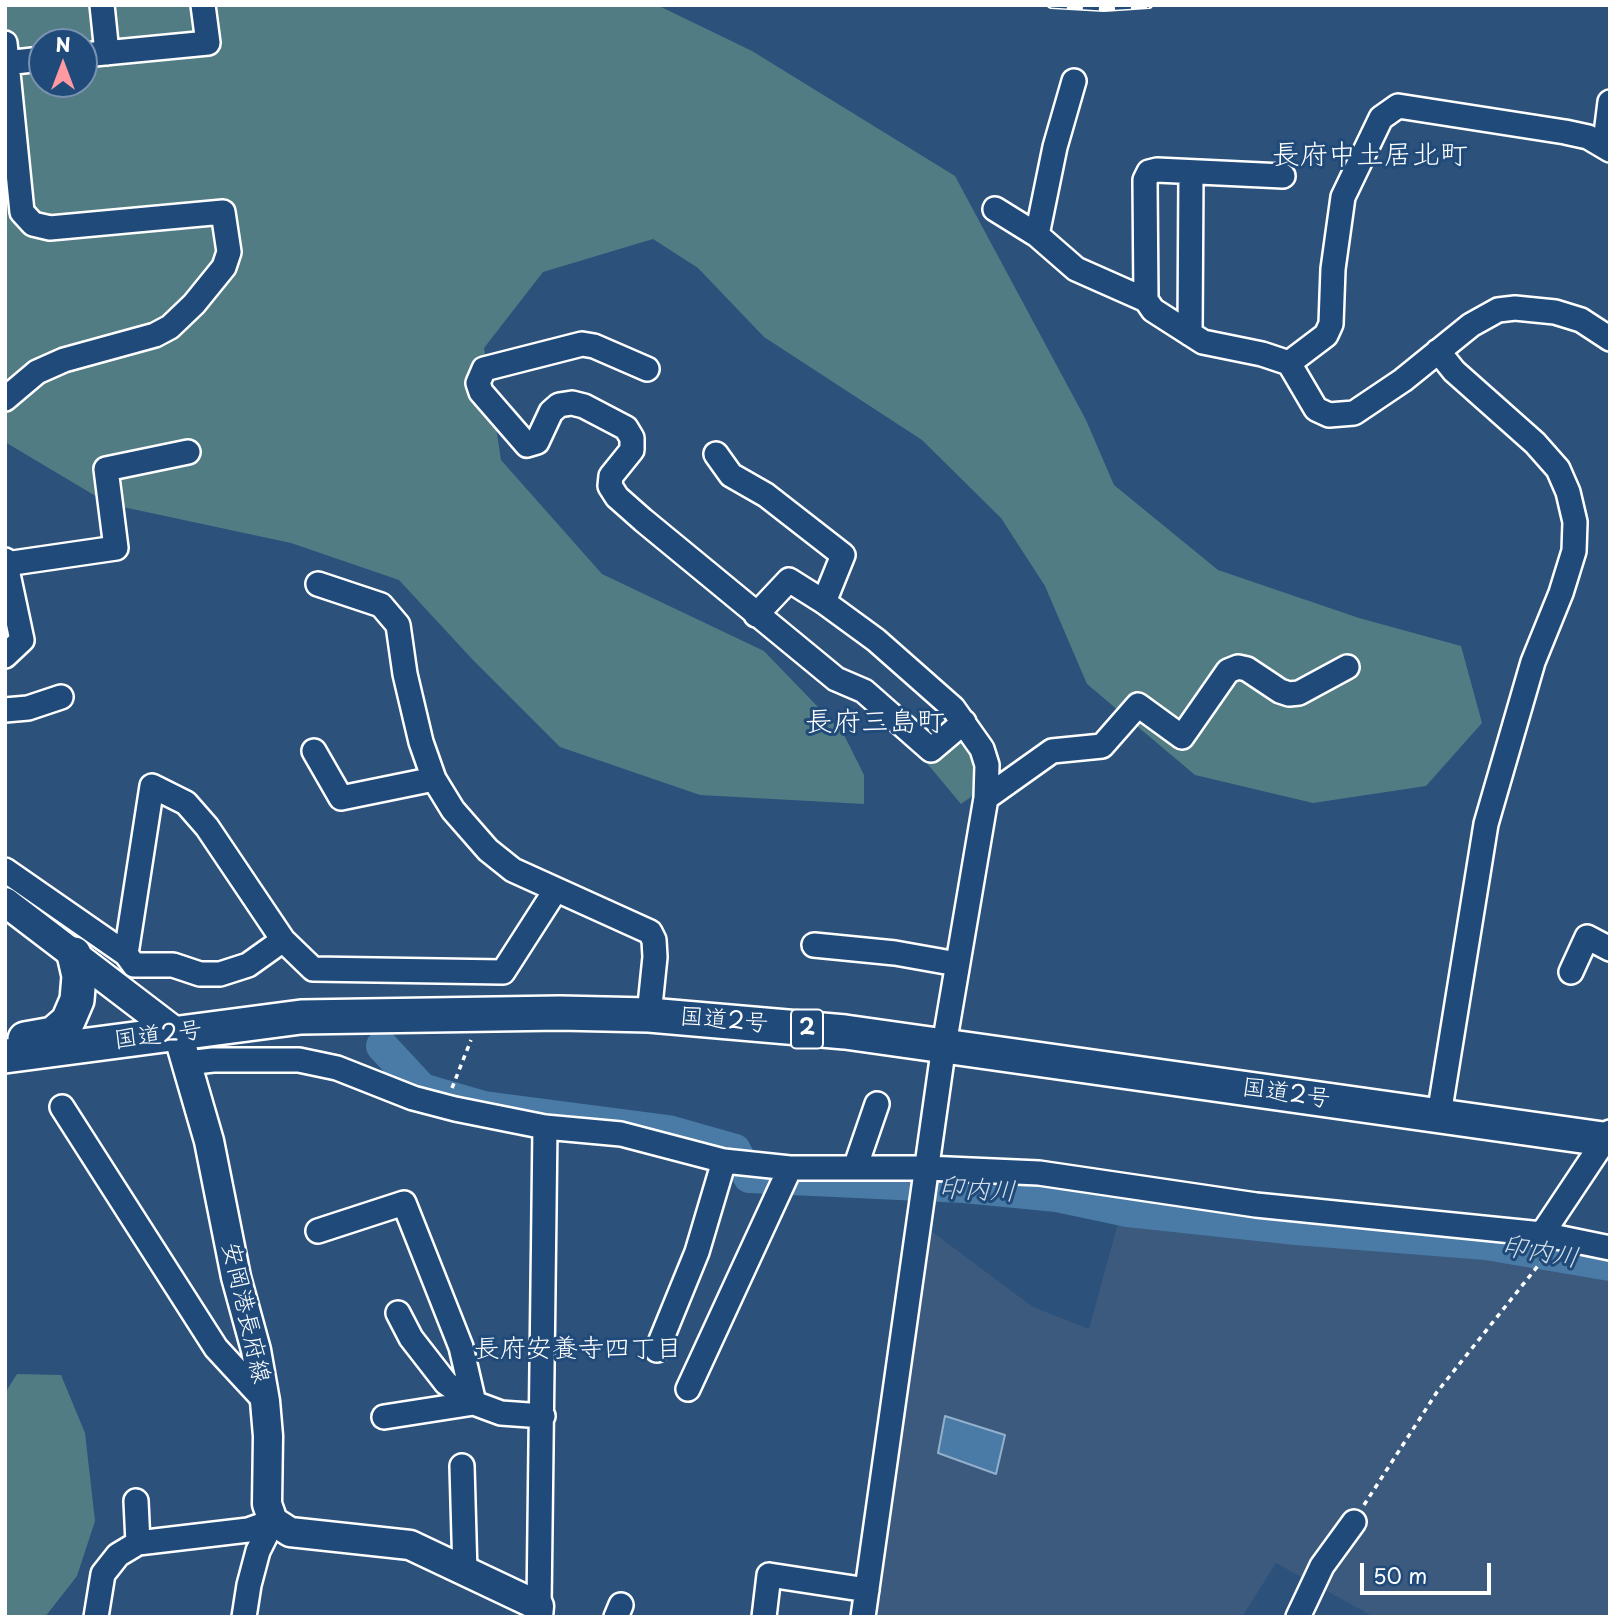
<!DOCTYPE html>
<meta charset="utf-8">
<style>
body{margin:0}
#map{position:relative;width:1615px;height:1622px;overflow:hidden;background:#2c517b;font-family:"Playpen Sans",sans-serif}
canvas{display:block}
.frame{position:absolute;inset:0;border:7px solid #fff;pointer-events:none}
.north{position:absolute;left:28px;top:28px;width:70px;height:70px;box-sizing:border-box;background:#1f4a7a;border:2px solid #7992af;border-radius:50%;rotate:0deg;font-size:19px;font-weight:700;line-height:28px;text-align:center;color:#fff}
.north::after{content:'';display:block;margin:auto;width:24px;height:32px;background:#ff9aa2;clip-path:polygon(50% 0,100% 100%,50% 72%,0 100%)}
.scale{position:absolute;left:1360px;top:1563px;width:131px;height:32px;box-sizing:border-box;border:4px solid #fff;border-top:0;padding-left:9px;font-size:21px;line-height:24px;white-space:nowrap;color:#fff;-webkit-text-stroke:5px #1f4a7a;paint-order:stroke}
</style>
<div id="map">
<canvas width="1615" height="1622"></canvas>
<div class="frame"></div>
<div class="north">N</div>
<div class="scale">50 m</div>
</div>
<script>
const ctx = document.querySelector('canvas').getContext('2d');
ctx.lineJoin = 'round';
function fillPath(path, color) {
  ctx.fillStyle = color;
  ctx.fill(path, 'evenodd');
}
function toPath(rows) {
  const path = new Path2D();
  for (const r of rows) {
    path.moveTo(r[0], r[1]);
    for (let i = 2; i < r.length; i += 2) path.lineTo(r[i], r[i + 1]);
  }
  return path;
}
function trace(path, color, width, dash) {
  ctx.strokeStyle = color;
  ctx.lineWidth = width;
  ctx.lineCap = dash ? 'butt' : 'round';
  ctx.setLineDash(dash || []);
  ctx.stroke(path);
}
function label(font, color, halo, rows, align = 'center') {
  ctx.font = font + ' "Playpen Sans","Klee One",sans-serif';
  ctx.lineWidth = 6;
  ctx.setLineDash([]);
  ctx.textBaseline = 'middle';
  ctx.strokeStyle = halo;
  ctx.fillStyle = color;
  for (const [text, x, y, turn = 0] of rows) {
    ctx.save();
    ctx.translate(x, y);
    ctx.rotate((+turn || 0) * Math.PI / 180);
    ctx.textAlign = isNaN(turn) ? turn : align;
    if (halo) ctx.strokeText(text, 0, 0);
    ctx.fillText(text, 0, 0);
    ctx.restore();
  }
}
fillPath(toPath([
 [1119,1219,1247,1233,1531,1255,1610,1269,1610,1617,1374,1617,1276,1563,1242,1617,874,1617,931,1231,1033,1307,1089,1329]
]), '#3c5a7d');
fillPath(toPath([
 [5,5,657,5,752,51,955,176,1086,420,1114,485,1218,570,1359,618,1461,646,1482,723,1426,786,1313,803,1195,775,1087,684,1045,586,1001,518,922,440,764,337,698,268,653,239,543,272,484,348,501,460,602,574,764,651,843,733,864,775,864,804,700,795,560,747,472,659,399,580,291,543,109,504,5,442],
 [42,42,84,42,84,84,42,84],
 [953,734,968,740,978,784,975,794,961,804,925,761],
 [17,1374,61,1375,85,1433,95,1521,77,1576,45,1617,5,1617,5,1393]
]), '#517c84');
const water = toPath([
 [945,1416,1005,1435,996,1474,938,1453,945,1416]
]);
fillPath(water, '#497ba6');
trace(water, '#92b0ca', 2);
trace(toPath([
 [382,1046,422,1089,484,1107,668,1131,735,1150,749,1177,964,1187,1057,1196,1128,1211,1296,1229,1486,1244,1610,1265]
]), '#497ba6', 32);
const minor = toPath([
 [102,5,107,53],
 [5,43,22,212,33,224,50,228,223,212,229,252,224,267,194,304,170,327,155,335,64,360,37,372,5,399],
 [84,55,208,43,203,5],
 [5,63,42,59],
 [1074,81,1055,147,1037,235,1076,269,1146,300],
 [1610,102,1606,134,1610,146],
 [1283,176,1157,170,1149,172,1145,180,1146,300,1153,310,1203,342,1262,354,1289,363,1316,409,1329,415,1354,413,1403,380,1471,325,1498,310,1515,308,1555,312,1581,320,1610,339],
 [995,209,1037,235],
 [1190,334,1191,172],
 [1438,351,1454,371,1535,443,1558,469,1568,492,1575,522,1574,551,1561,593,1533,662,1486,824,1439,1115],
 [1289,363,1326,335,1331,324,1333,269,1343,197,1381,118,1398,106,1565,132,1588,137,1610,150],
 [647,369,594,346,582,344,484,369,478,383,481,392,527,445,537,442,551,412,559,405,572,403,584,406,626,428,632,438,632,450,611,476,610,486,617,497,643,520,836,679,864,691,931,750,964,722],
 [716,454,731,475,766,495,843,555,824,602],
 [5,560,22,640,5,656],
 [6,564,116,548,106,469,188,452],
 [318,584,381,605,398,625,405,674,421,742,434,779,453,810,488,850,513,870,650,932,654,940,655,957,649,1015],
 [756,615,789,580,824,602,876,640,953,708,982,749,987,765,986,798,944,1045,863,1617],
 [5,710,28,708,61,697],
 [314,751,341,798,434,779],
 [986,798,1052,751,1102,746,1138,705,1182,737,1228,671,1238,667,1247,669,1280,691,1289,694,1299,693,1347,667],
 [5,870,126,954,152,786,186,803,207,827,283,940,313,969,503,972,555,891],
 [814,945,895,953,957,964],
 [126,954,134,965,173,965,200,974,220,974,248,965,283,940],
 [1571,972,1587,937,1610,949],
 [187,1063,213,1060,299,1060,337,1068,413,1098,455,1109,545,1127,621,1134,724,1161,790,1168,926,1168,1039,1173,1256,1205,1542,1234,1610,1248],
 [62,1107,216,1348,265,1401],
 [855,1168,877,1104],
 [318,1231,404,1203,461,1347,474,1403],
 [1542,1234,1610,1132],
 [398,1313,411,1338,446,1383,474,1403,501,1413,543,1416],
 [657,1350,697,1252,724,1161],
 [688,1389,790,1168],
 [384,1417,474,1403],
 [462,1466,465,1573],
 [136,1501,138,1543],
 [539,1606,545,1127],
 [96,1617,103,1574,118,1555,138,1543,248,1530,273,1521],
 [244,1617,249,1585,258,1551,273,1521],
 [616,1617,621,1605],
 [764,1617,769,1575,867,1590],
 [1298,1617,1322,1566,1354,1522]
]);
const major = toPath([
 [5,902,178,1034,209,1141,236,1277,256,1350,265,1401,268,1436,267,1504,273,1521,290,1532,410,1545,539,1606,538,1617]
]);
const highway = toPath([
 [25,1039,53,1034,68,1021,77,1000,79,976,74,954],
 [5,1056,301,1017,560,1013,649,1015,845,1032,1610,1140]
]);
trace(minor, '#fff', 28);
trace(major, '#fff', 33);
trace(highway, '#fff', 38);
trace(toPath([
 [452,1088,471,1040],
 [1364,1505,1437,1392,1541,1262,1542,1253]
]), '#fff', 3.5, [5, 5]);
trace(minor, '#1f4a7a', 23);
trace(major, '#1f4a7a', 28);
trace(highway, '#1f4a7a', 33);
const rail = toPath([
 [1051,5,1104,8,1149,5]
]);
trace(rail, '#fff', 8);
trace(rail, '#1f4a7a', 5, [16]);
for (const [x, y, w] of [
 [807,1029,32]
]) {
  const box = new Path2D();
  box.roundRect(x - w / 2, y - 19.5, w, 39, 5);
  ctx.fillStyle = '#1f4a7a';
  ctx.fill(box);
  trace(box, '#fff', 2);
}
label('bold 23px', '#fff', null, [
 ["2",807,1029]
]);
label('24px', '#fff', '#1f4a7a', [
 ["国道2号",724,1021,5],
 ["国道2号",158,1036,-7],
 ["国道2号",1286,1094,8],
 ["安岡港長府線",245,1313,77]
]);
label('italic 26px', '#d2dee9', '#1f4a7a', [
 ["印内川",977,1191,3],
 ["印内川",1540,1253,10]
]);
label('26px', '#fff', '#1f4a7a', [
 ["長府安養寺四丁目",578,1350]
]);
label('28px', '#fff', '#1f4a7a', [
 ["長府中土居北町",1370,156],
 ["長府三島町",875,723]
]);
</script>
